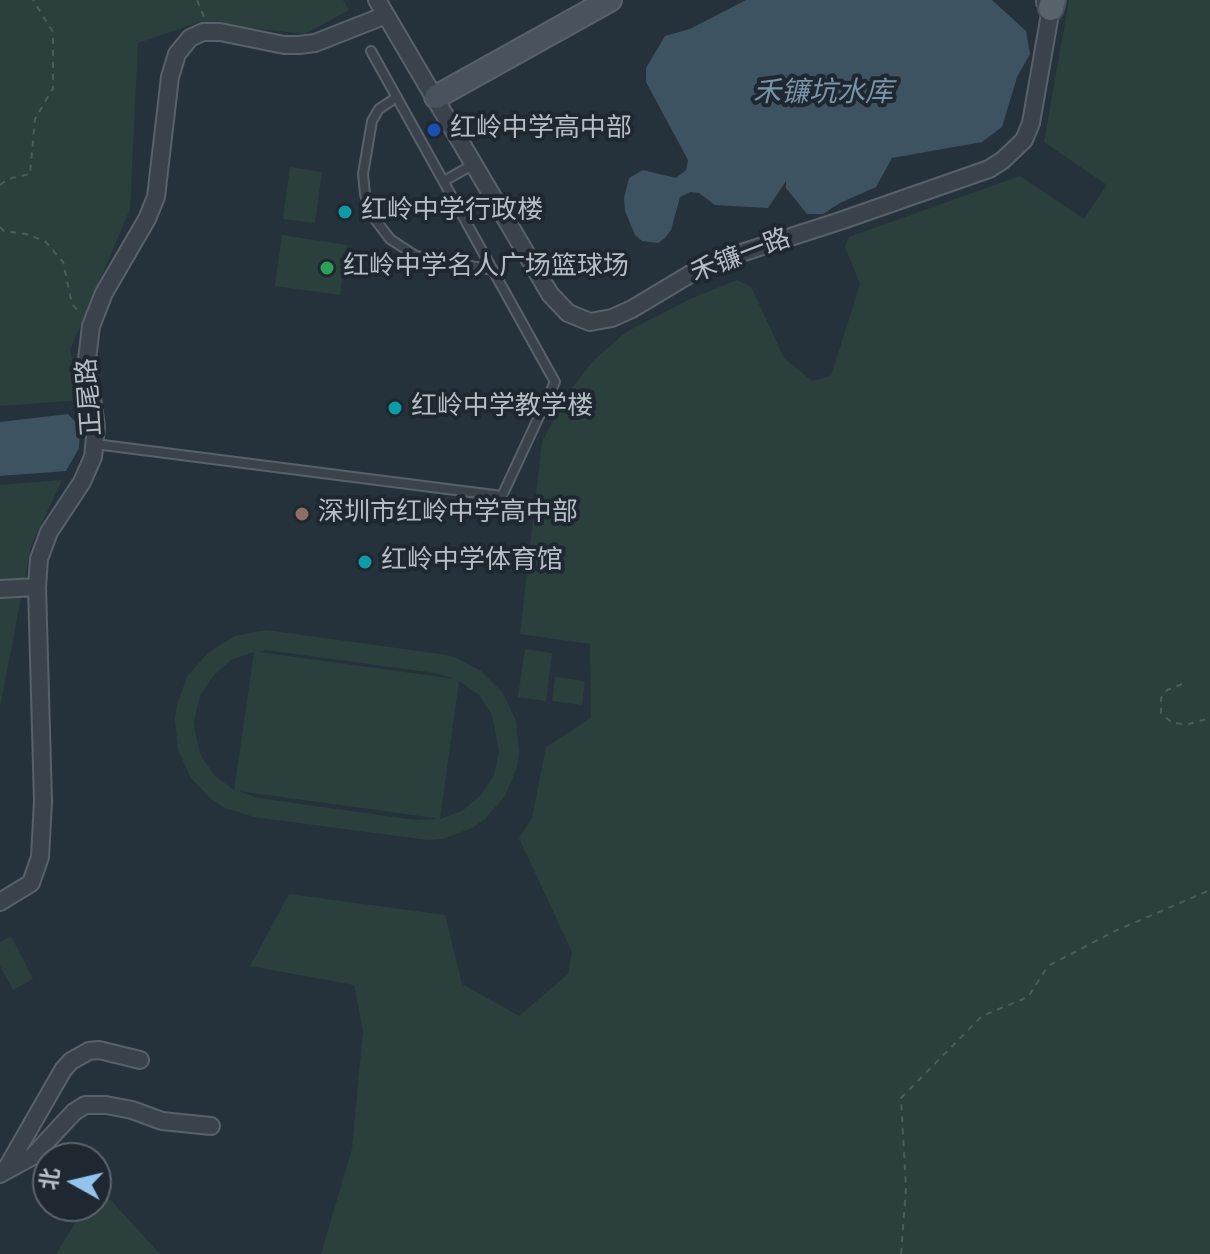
<!DOCTYPE html>
<meta charset="utf-8">
<style>
body{margin:0}
#map{position:relative;width:1210px;height:1254px;overflow:hidden;background:#26323b;font-family:"Nunito Sans","Noto Sans SC",sans-serif}
canvas{display:block}
.north{position:absolute;left:32px;top:1142px;width:80px;height:80px;box-sizing:border-box;background:#1f2830;border:2px solid #5b646c;border-radius:50%;rotate:278deg;font-size:22px;font-weight:700;line-height:32px;text-align:center;color:#b5bec6}
.north::after{content:'';display:block;margin:auto;width:28px;height:36px;background:#94c4ed;clip-path:polygon(50% 0,100% 100%,50% 72%,0 100%)}
</style>
<div id="map">
<canvas width="1210" height="1254"></canvas>
<div class="north">北</div>
</div>
<script>
const ctx = document.querySelector('canvas').getContext('2d');
ctx.lineJoin = 'round';
function fillPath(path, color) {
  ctx.fillStyle = color;
  ctx.fill(path, 'evenodd');
}
function toPath(rows) {
  const path = new Path2D();
  for (const r of rows) {
    path.moveTo(r[0], r[1]);
    for (let i = 2; i < r.length; i += 2) path.lineTo(r[i], r[i + 1]);
  }
  return path;
}
function trace(path, color, width, dash) {
  ctx.strokeStyle = color;
  ctx.lineWidth = width;
  ctx.lineCap = dash ? 'butt' : 'round';
  ctx.setLineDash(dash || []);
  ctx.stroke(path);
}
function label(font, color, halo, rows, align = 'center') {
  ctx.font = font + ' "Nunito Sans","Noto Sans SC",sans-serif';
  ctx.lineWidth = 8;
  ctx.setLineDash([]);
  ctx.textBaseline = 'middle';
  ctx.strokeStyle = halo;
  ctx.fillStyle = color;
  for (const [text, x, y, turn = 0] of rows) {
    ctx.save();
    ctx.translate(x, y);
    ctx.rotate((+turn || 0) * Math.PI / 180);
    ctx.textAlign = isNaN(turn) ? turn : align;
    if (halo) ctx.strokeText(text, 0, 0);
    ctx.fillText(text, 0, 0);
    ctx.restore();
  }
}
fillPath(toPath([
 [0,0,343,0,349,10,305,34,199,22,138,43,130,209,70,350,83,400,0,406],
 [1069,0,1210,0,1210,1254,321,1254,352,1149,363,1031,354,985,250,966,289,894,445,915,462,984,519,1016,568,974,572,952,519,838,532,818,546,747,591,718,590,644,520,634,542,442,568,393,593,361,626,332,690,299,737,280,751,287,784,358,812,381,831,376,860,284,845,247,849,237,1020,176,1084,219,1107,185,1044,142],
 [290,167,322,172,315,223,283,219],
 [282,235,347,245,340,295,275,286],
 [62,480,31,546,0,707,0,485],
 [266,630,440,654,454,657,481,671,503,693,516,721,519,752,517,767,505,796,485,819,472,828,443,839,428,840,254,817,225,808,212,800,191,778,178,750,175,719,177,704,188,675,209,652,235,636],
 [266,650,436,673,455,679,258,652],
 [253,652,254,653,234,790,215,776,201,756,195,733,194,720,200,696,213,676,231,660],
 [459,681,479,695,492,715,499,751,494,775,481,795,462,811,440,819],
 [238,791,435,818,436,819,415,820,258,798],
 [525,649,552,653,546,701,518,697],
 [555,677,585,681,582,705,552,701],
 [11,936,33,979,13,990,0,966,0,942],
 [98,1186,160,1254,56,1254,86,1206,96,1206]
]), '#2b403d');
fillPath(toPath([
 [746,0,992,0,1026,31,1030,54,1017,77,1002,127,982,142,892,158,876,187,840,203,823,214,807,214,786,188,786,181,768,208,715,205,699,193,690,192,680,197,671,230,665,238,658,243,642,241,635,235,625,211,624,198,629,178,643,170,676,178,686,170,688,160,646,82,646,68,665,36,690,29],
 [68,414,80,427,79,448,66,471,0,476,0,422]
]), '#3d5361');
const lane = toPath([
 [397,97,379,109,372,121,363,174,365,194,371,214,390,239,416,256,493,270],
 [444,181,474,164],
 [95,444,502,496,555,382,371,51]
]);
const street = toPath([
 [377,0,550,294,568,313,590,322,612,318,632,309,707,264,840,221,989,169,1003,160,1024,140,1031,123,1051,8,1045,2],
 [0,589,37,587],
 [0,902,31,883,40,857,43,801,37,587,39,559,49,532,82,482,93,457,96,427,87,360,91,326,104,293,147,219,156,197,170,77,177,54,190,38,203,32,220,32,284,45,299,45,315,43,386,15],
 [5,1171,63,1070,71,1061,89,1051,99,1050,140,1060],
 [0,1174,33,1156,74,1112,85,1105,106,1105,132,1110,162,1121,211,1126]
]);
const secondary = toPath([
 [436,97,610,0]
]);
const primary = toPath([
 [1051,8,1053,0]
]);
trace(lane, '#586169', 12);
trace(street, '#586169', 20);
trace(secondary, '#586169', 26);
trace(primary, '#464f57', 28);
trace(toPath([
 [197,0,204,17],
 [0,185,8,179,30,174,35,119,53,88,53,32,33,0],
 [0,227,4,231,26,234,45,241,63,262,72,304,80,313],
 [1182,684,1167,690,1161,698,1161,713,1171,722,1186,725,1210,718],
 [901,1254,906,1188,901,1098,982,1016,1028,997,1048,966,1115,931,1210,890]
]), '#4a5c5b', 2, [6, 6]);
trace(lane, '#3a434b', 8);
trace(street, '#3a434b', 16);
trace(secondary, '#48535d', 22);
trace(primary, '#58636b', 24);
for (const [x, y, r, color] of [
 [434,130,8,"#1a4fb4"],
 [345,212,8,"#0f9aa8"],
 [327,268,8,"#2e9e5b"],
 [395,408,8,"#0f9aa8"],
 [302,514,8,"#8d6e63"],
 [365,562,8,"#0f9aa8"]
]) {
  const dot = new Path2D();
  dot.arc(x, y, r, 0, 2 * Math.PI);
  ctx.fillStyle = color;
  ctx.fill(dot);
  trace(dot, '#1f2830', 3);
}
label('26px', '#b5bec6', '#1f2830', [
 ["红岭中学高中部",450,130],
 ["红岭中学行政楼",361,212],
 ["红岭中学名人广场篮球场",343,268],
 ["红岭中学教学楼",411,408],
 ["深圳市红岭中学高中部",318,514],
 ["红岭中学体育馆",381,562]
], 'left');
label('26px', '#b5bec6', '#1f2830', [
 ["禾镰一路",741,257,-21],
 ["正尾路",91,397,-94]
]);
label('italic 28px', '#7994a6', '#1f2830', [
 ["禾镰坑水库",823,94]
]);
</script>
